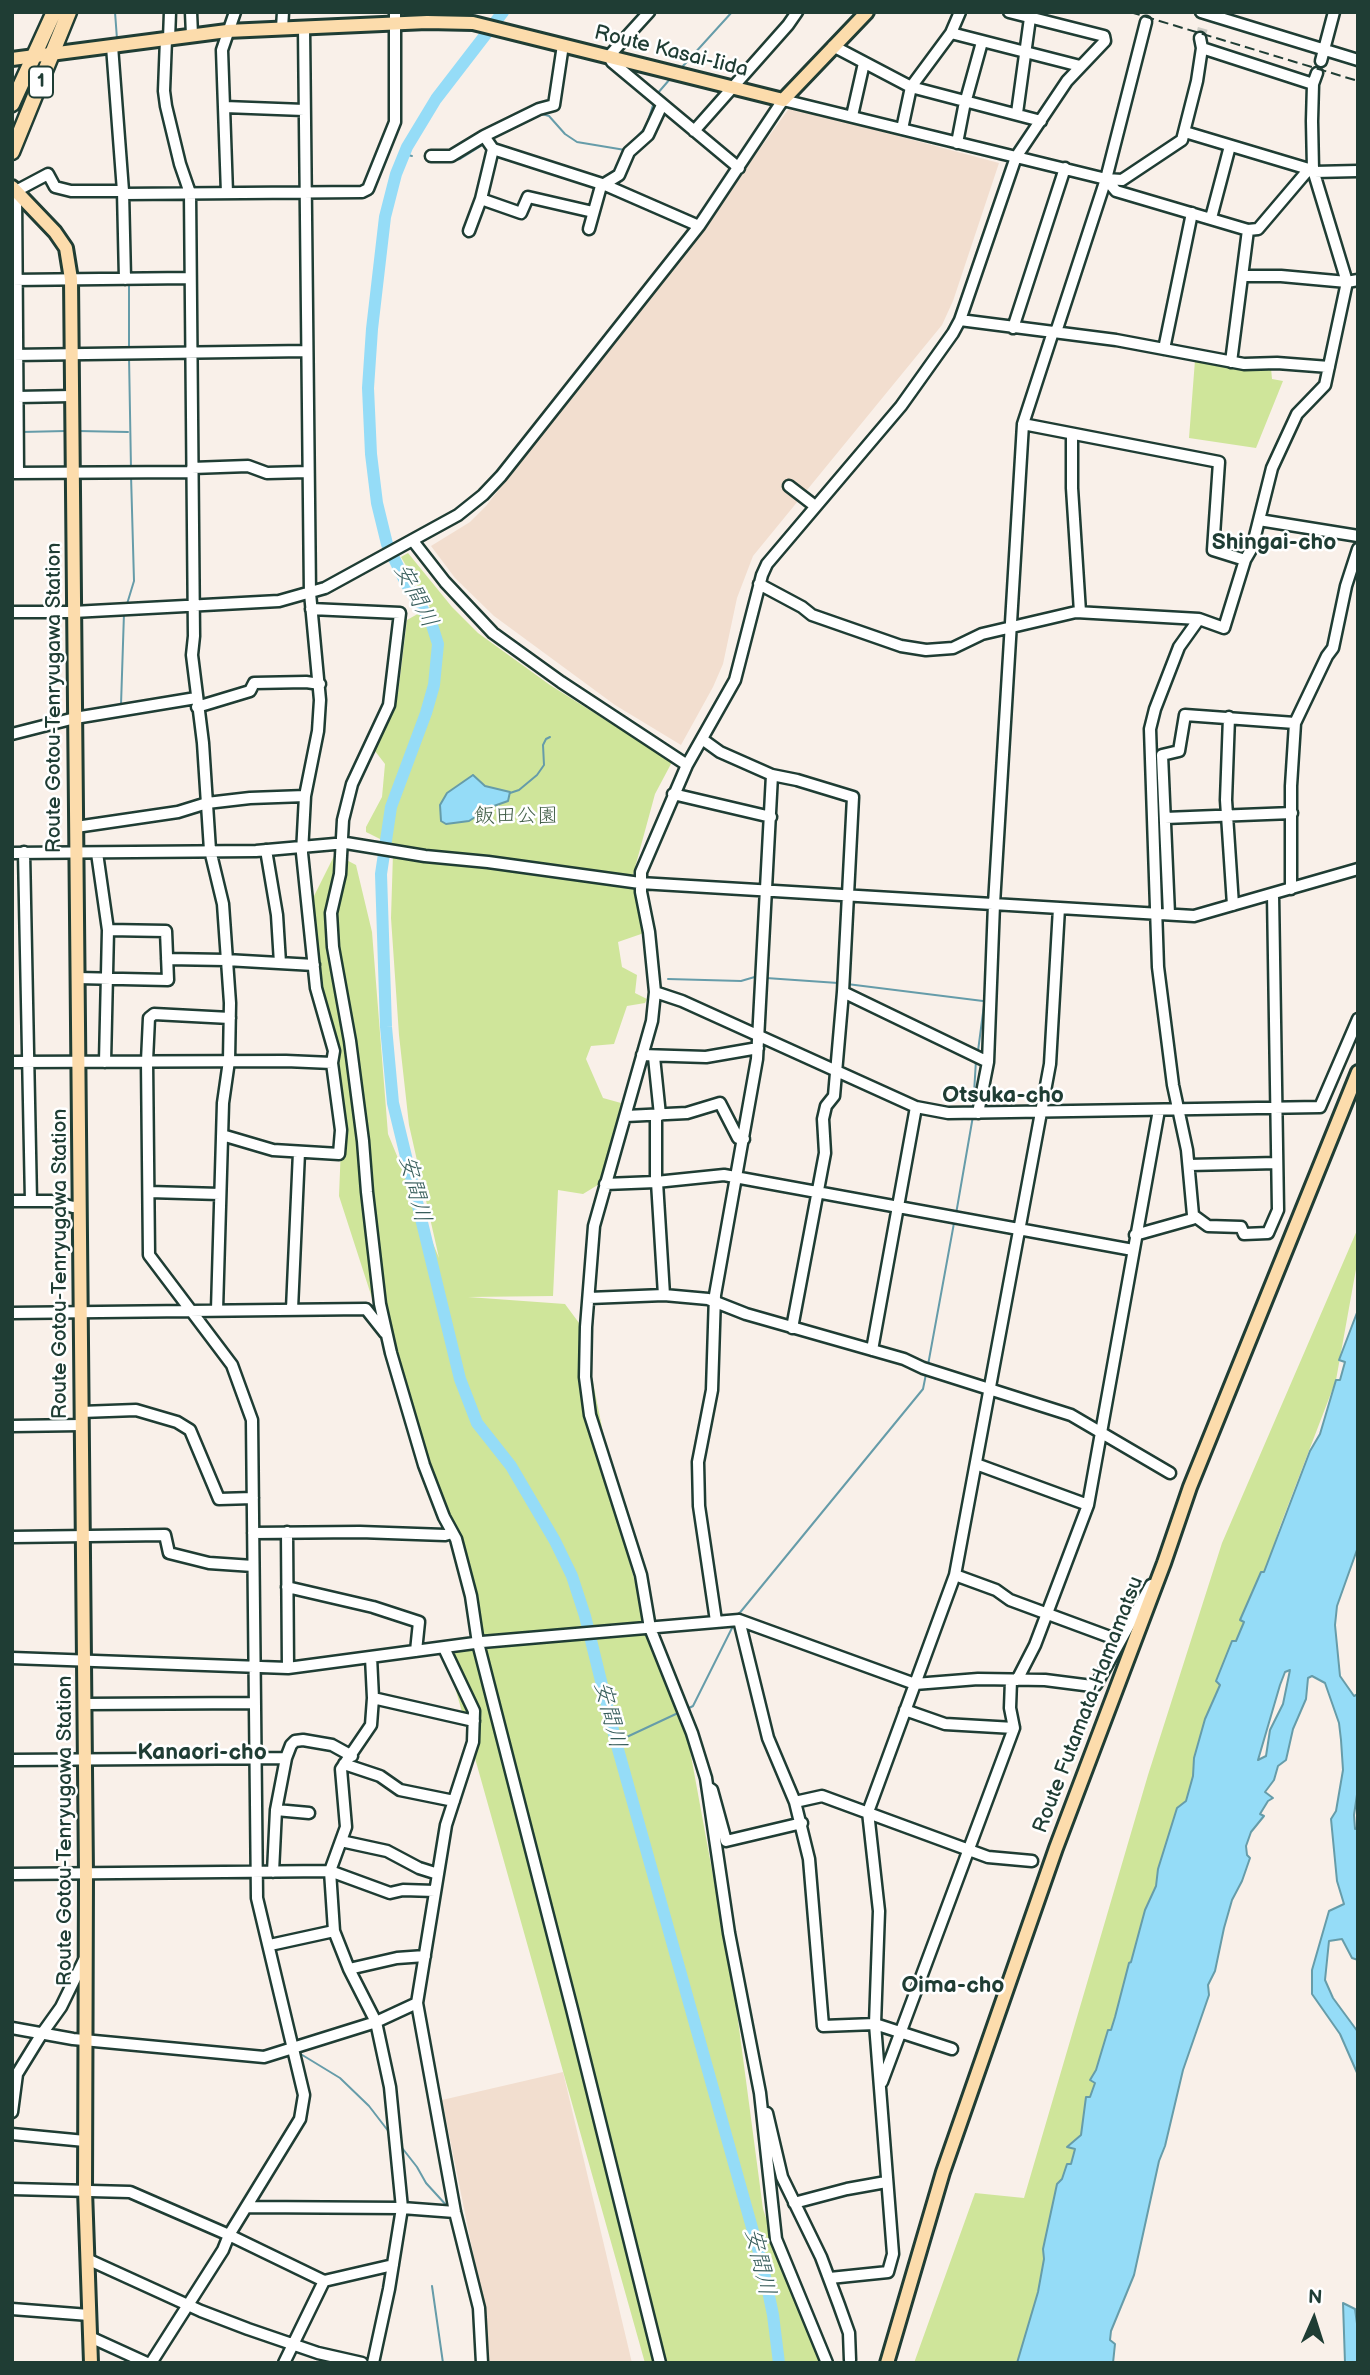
<!DOCTYPE html>
<meta charset="utf-8">
<style>
body{margin:0}
#map{position:relative;width:1370px;height:2375px;overflow:hidden;background:#f9f0e9;font-family:"Balsamiq Sans",sans-serif}
canvas{display:block}
.frame{position:absolute;inset:0;border:14px solid #1f3d34;pointer-events:none}
.north{position:absolute;left:1279px;top:2284px;width:70px;height:70px;-webkit-text-stroke:5px #fff;paint-order:stroke;rotate:3deg;font-size:19px;font-weight:700;line-height:28px;text-align:center;color:#1f3d34}
.north::after{content:'';display:block;margin:auto;width:24px;height:32px;background:#1f3d34;clip-path:polygon(50% 0,100% 100%,50% 72%,0 100%)}
</style>
<div id="map">
<canvas width="1370" height="2375"></canvas>
<div class="frame"></div>
<div class="north">N</div>
</div>
<script>
const ctx = document.querySelector('canvas').getContext('2d');
ctx.lineJoin = 'round';
function fillPath(path, color) {
  ctx.fillStyle = color;
  ctx.fill(path, 'evenodd');
}
function toPath(rows) {
  const path = new Path2D();
  for (const r of rows) {
    path.moveTo(r[0], r[1]);
    for (let i = 2; i < r.length; i += 2) path.lineTo(r[i], r[i + 1]);
  }
  return path;
}
function trace(path, color, width, dash) {
  ctx.strokeStyle = color;
  ctx.lineWidth = width;
  ctx.lineCap = dash ? 'butt' : 'round';
  ctx.setLineDash(dash || []);
  ctx.stroke(path);
}
function label(font, color, halo, rows, align = 'center') {
  ctx.font = font + ' "Balsamiq Sans","Klee One",sans-serif';
  ctx.lineWidth = 5;
  ctx.setLineDash([]);
  ctx.textBaseline = 'middle';
  ctx.strokeStyle = halo;
  ctx.fillStyle = color;
  for (const [text, x, y, turn = 0] of rows) {
    ctx.save();
    ctx.translate(x, y);
    ctx.rotate((+turn || 0) * Math.PI / 180);
    ctx.textAlign = isNaN(turn) ? turn : align;
    if (halo) ctx.strokeText(text, 0, 0);
    ctx.fillText(text, 0, 0);
    ctx.restore();
  }
}
fillPath(toPath([
 [790,107,999,163,953,301,942,325,753,556,737,598,723,664,713,687,681,745,615,705,494,616,455,578,431,546,470,522,486,506,678,262],
 [563,2072,632,2363,488,2363,484,2307,442,2100]
]), '#f2decf');
fillPath(toPath([
 [1195,360,1254,369,1271,368,1272,379,1283,381,1256,448,1189,438],
 [408,553,452,607,478,633,550,685,672,762,655,794,630,886,636,886,644,933,618,942,622,967,637,975,635,993,647,999,645,1003,627,1006,614,1044,591,1046,586,1059,603,1098,621,1103,601,1183,583,1194,558,1190,553,1296,468,1297,565,1304,582,1327,627,1553,651,1641,687,1734,734,1990,763,2209,780,2259,823,2363,645,2363,444,1648,483,1641,339,1196,343,1096,308,908,335,854,356,865,372,932,388,1134,439,1258,409,1125,399,1035,391,918,393,853,380,839,366,832,366,827,382,797,385,764,375,751,398,693,407,620,430,607,401,557],
 [1358,1228,1358,1258,1336,1380,1279,1529,1017,2363,914,2363,975,2193,1024,2198,1148,1775,1222,1543]
]), '#cfe59a');
const water = toPath([
 [473,775,485,786,510,792,508,801,491,807,469,821,446,824,441,821,440,805,447,793,473,775],
 [1358,1310,1358,1547,1337,1606,1335,1625,1340,1676,1354,1696,1358,1694,1358,1788,1354,1815,1355,1829,1358,1828,1358,1960,1352,1958,1342,1939,1329,1941,1325,1980,1333,1998,1358,2032,1358,2075,1340,2034,1312,1994,1312,1970,1329,1911,1344,1904,1337,1881,1331,1819,1336,1811,1343,1770,1341,1740,1339,1723,1325,1683,1312,1676,1308,1678,1306,1699,1293,1729,1286,1760,1278,1766,1274,1780,1265,1792,1273,1798,1268,1801,1260,1814,1264,1816,1251,1832,1246,1846,1247,1855,1250,1858,1242,1881,1232,1900,1224,1928,1215,1971,1208,1985,1209,1995,1183,2070,1165,2146,1159,2161,1134,2275,1111,2331,1110,2340,1115,2344,1113,2363,1017,2363,1038,2292,1044,2259,1043,2249,1057,2184,1062,2179,1067,2164,1071,2164,1075,2149,1067,2147,1081,2135,1086,2097,1090,2097,1095,2083,1090,2080,1096,2070,1108,2030,1111,2030,1115,2017,1129,1963,1131,1962,1145,1910,1156,1886,1158,1869,1177,1808,1186,1801,1193,1776,1194,1758,1205,1719,1220,1685,1216,1681,1232,1641,1236,1641,1244,1622,1240,1620,1261,1572,1264,1572,1310,1451,1320,1434,1336,1380,1340,1380,1345,1362,1339,1360,1358,1310],
 [1290,1670,1283,1704,1270,1730,1266,1756,1258,1760,1280,1685,1285,1672,1290,1670],
 [1343,2303,1355,2309,1358,2331,1358,2363,1345,2363,1343,2303]
]);
fillPath(water, '#95dcf7');
trace(water, '#669ca9', 2);
trace(toPath([
 [115,12,117,39],
 [118,52,121,95],
 [683,66,732,12],
 [657,94,670,79],
 [535,116,542,114,549,116,565,134,577,142,625,150,646,127,654,102],
 [492,138,502,132],
 [404,154,412,156],
 [428,161,444,162,460,159,484,144],
 [1091,211,1096,196],
 [129,282,129,350],
 [1052,327,1087,223],
 [129,356,131,469],
 [78,431,128,432],
 [21,432,66,431],
 [127,604,134,581,131,475],
 [1004,660,1005,638],
 [121,705,124,613],
 [510,793,519,790,537,775,544,765,543,745,546,739,550,737],
 [766,978,838,983],
 [668,979,741,981,758,976],
 [847,984,983,1001],
 [978,1051,986,990],
 [973,1110,976,1060],
 [956,1214,973,1116],
 [928,1365,954,1223],
 [738,1615,923,1389,926,1374],
 [689,1708,693,1706,733,1626],
 [616,1742,678,1713],
 [299,2053,340,2078,369,2106,389,2132],
 [399,2144,417,2167,426,2183,447,2206],
 [450,2216,464,2268],
 [432,2286,443,2363],
 [473,2303,477,2363]
]), '#669ca9', 2);
trace(toPath([
 [503,12,436,99,407,147,396,174,385,217,372,329,368,388,371,454,377,503,387,544,407,585,431,622,438,644,434,685,426,713,391,807,381,874,386,1027,393,1103,460,1379,477,1423,511,1466,555,1541,572,1576,585,1616,616,1742,763,2267,773,2315,779,2363]
]), '#95dcf7', 12);
trace(toPath([
 [1200,38,1204,24]
]), '#cdccc5', 10, [10, 5]);
const minor = toPath([
 [191,12,192,35],
 [649,12,609,56,612,62,739,168],
 [1201,12,1358,60],
 [282,28,283,12],
 [951,33,1080,66],
 [166,39,164,91,166,106,180,164,190,193,194,636,192,655,203,743,210,850,223,904,230,1003,229,1061,223,1103,217,1310],
 [169,39,170,12],
 [563,45,554,105,539,109,484,136,493,149,605,185,699,226],
 [112,46,123,191,125,279],
 [833,46,911,87,1041,121],
 [1202,48,1313,84],
 [1321,61,1334,12],
 [225,107,304,110],
 [1017,113,1030,18],
 [852,116,864,63],
 [902,129,911,87,951,33,960,12],
 [694,131,788,25,797,12],
 [1185,132,1312,170],
 [957,143,964,107,982,42],
 [431,156,451,156,484,136],
 [1314,172,1358,171],
 [1106,179,1116,191,1248,230,1258,229,1309,169],
 [227,193,222,50,235,12],
 [123,194,362,192,368,189,395,122,395,12],
 [481,199,521,213,528,197,593,212],
 [1211,218,1230,146],
 [589,229,601,186,619,175,629,152,648,135,662,105],
 [469,231,481,199,493,149],
 [1243,276,1281,276,1347,282,1358,280],
 [12,280,190,278],
 [960,320,1116,340,1244,364,1277,363,1329,367],
 [1013,328,1065,168],
 [1056,332,1106,179,1146,22],
 [1164,349,1192,213],
 [13,355,307,351],
 [1231,362,1248,230],
 [17,397,72,396],
 [1023,424,1219,462,1213,550,1245,560],
 [1072,434,1072,488,1080,612],
 [192,468,248,466,267,473,308,472],
 [13,473,192,472],
 [18,473,16,191,48,174,55,187,71,191,123,191],
 [789,486,815,506],
 [1259,520,1358,536],
 [413,541,445,582,493,633,561,682,687,765],
 [759,584,802,607,812,615,901,646,926,650,953,648,982,634,1076,612,1199,619],
 [311,609,400,613,389,705,352,784,343,820,340,874,331,913,333,947,350,1041,363,1141,367,1192,380,1304,391,1353,424,1465,444,1517,456,1539,471,1596,478,1643,572,2009,660,2363],
 [12,612,73,612,279,601,325,588,458,515,483,495,501,476,699,226,783,100,1106,179,1122,180,1182,140,1197,81,1202,48,1200,38],
 [197,707,250,691,254,683,306,682,320,684],
 [1229,717,1226,800,1233,905],
 [12,734,75,718,196,698],
 [702,739,720,752,772,775,797,780,853,797,843,992,834,1096,826,1106,823,1119,825,1153,792,1328],
 [673,794,771,817],
 [1165,818,1292,813],
 [76,827,178,812,207,803,250,798,305,796],
 [266,850,277,915,280,963],
 [24,852,31,1201],
 [12,853,256,851,346,843,425,856,488,862,640,883,1194,916,1358,869],
 [97,853,108,930,105,1062],
 [1291,889,1291,786,1295,723,1327,656,1333,648,1346,586,1358,549],
 [1273,894,1278,1210,1268,1233,1244,1234,1241,1227,1208,1226,1193,1215,1187,1150,1173,1085,1158,967,1150,729,1155,709,1179,647,1199,619,1224,628,1245,560,1252,548,1272,468,1297,414,1325,385,1347,282,1313,170,1312,121,1313,84,1317,73],
 [1169,914,1162,755,1179,751,1185,715,1295,723],
 [167,959,226,960,314,965],
 [77,978,168,980,166,931,108,930],
 [655,992,682,1001,916,1107,948,1113,1320,1107,1358,1019],
 [843,992,988,1062],
 [642,1055,706,1057,758,1048],
 [654,1057,660,1115],
 [12,1062,286,1061,332,1063],
 [978,1113,988,1062,994,904,1023,424,1053,332],
 [626,1116,687,1113,720,1103,738,1138,744,1139],
 [222,1135,273,1150,339,1154,341,1130,332,1063,334,1051,316,988,302,853,305,796,318,731,320,700,310,593,304,28],
 [1189,1165,1277,1163],
 [656,1182,656,1116],
 [657,1182,664,1295],
 [605,1184,656,1182,724,1175,1133,1250],
 [149,1192,220,1194],
 [12,1201,52,1201,73,1207,79,1206],
 [1135,1235,1192,1219,1193,1215],
 [589,1298,664,1295,708,1299,746,1314,904,1359,923,1368,1071,1415,1170,1473],
 [292,1309,299,1152],
 [12,1313,366,1309,385,1333],
 [872,1350,916,1107],
 [81,1412,136,1410,177,1422,190,1430,219,1499,253,1498],
 [12,1426,81,1425],
 [976,1464,1088,1505],
 [287,1532,288,1668],
 [253,1533,360,1532,445,1535,452,1533],
 [12,1537,165,1535,169,1553,209,1563,253,1566],
 [955,1575,996,1590,1010,1600,1110,1637],
 [287,1587,373,1607,419,1622,416,1651],
 [739,1620,768,1738,795,1802,809,1859,823,2026,875,2024,952,2049],
 [716,1621,699,1506,698,1462,712,1390,715,1295,757,1059,772,775],
 [444,1648,474,1711,473,1742,446,1825,417,2003,455,2212,479,2308,482,2363],
 [371,1657,373,1698,371,1725,341,1769,346,1827,330,1871,334,1931,349,1969,376,2022,390,2087,402,2208,389,2289,373,2363],
 [12,1658,288,1668,482,1642,739,1620,915,1684,978,1679,1045,1680,1092,1686,1096,1685,1151,1585],
 [1017,1680,1035,1645,1088,1505,1159,1110],
 [373,1698,474,1721],
 [85,1704,255,1703],
 [905,1710,945,1724,1014,1728],
 [12,1760,286,1758,291,1745,295,1741,303,1740,332,1745,352,1756],
 [344,1764,380,1776,400,1790,454,1801],
 [709,1788,712,1790,726,1841,802,1823],
 [795,1802,822,1796,988,1857,1032,1861],
 [276,1810,309,1813],
 [341,1841,387,1851,419,1868,438,1874],
 [273,1872,276,1810,286,1758],
 [12,1874,330,1871,390,1893,403,1890,435,1891],
 [270,1945,334,1931],
 [349,1969,397,1958,425,1956],
 [12,2028,73,2039,264,2057,376,2022,417,2003],
 [882,2082,1014,1728,1010,1708,1011,1680],
 [12,2112,17,2074,41,2035,61,2007,84,1960],
 [767,2113,782,2177,821,2257,839,2305,849,2333,850,2360],
 [12,2134,85,2141],
 [12,2189,130,2192,229,2235,324,2281,393,2265],
 [794,2203,847,2189,886,2182],
 [247,2207,402,2208,455,2212],
 [87,2259,201,2311,248,2329,318,2353,362,2363],
 [830,2278,888,2272,893,2254,875,2024,879,1911,868,1812,955,1575,1050,1064,1059,908],
 [12,2309,89,2315],
 [90,2337,147,2363],
 [151,2363,223,2250,229,2235,300,2119,304,2095,257,1898,252,1420,232,1365,149,1255,147,1061,149,1018,154,1014,230,1018],
 [284,2363,324,2281],
 [827,2363,776,2239,760,2093,729,1933,706,1778,692,1733,650,1628,641,1575,590,1415,585,1377,586,1327,594,1226,652,1021,655,992,649,932,641,892,641,872,687,765,735,680,762,575,767,564,901,406,953,333,960,320,1016,157,1067,81,1105,41,1104,36,1009,12]
]);
const major = toPath([
 [12,59,227,31,427,22,473,23,783,100,867,12],
 [12,187,55,232,66,248,71,279,86,1874,85,2190,91,2363],
 [887,2363,943,2172,1056,1848,1164,1563,1190,1487,1358,1072]
]);
const highway = toPath([
 [12,104,54,12],
 [12,152,69,12]
]);
trace(minor, '#1f3d34', 15);
trace(major, '#1f3d34', 18);
trace(highway, '#1f3d34', 19);
trace(minor, '#fff', 10);
trace(major, '#fcdcac', 12);
trace(highway, '#fcdcac', 14);
trace(toPath([
 [1130,12,1358,81]
]), '#1f3d34', 2, [10, 5]);
for (const [x, y, w] of [
 [41,82,24]
]) {
  const box = new Path2D();
  box.roundRect(x - w / 2, y - 15.5, w, 31, 5);
  ctx.fillStyle = '#fff';
  ctx.fill(box);
  trace(box, '#1f3d34', 2);
}
label('bold 19px', '#1f3d34', null, [
 ["1",41,82]
]);
label('21px', '#1f3d34', '#fff', [
 ["Route Kasai-Iida",671,52,14],
 ["Route Gotou-Tenryugawa Station",55,698,-90],
 ["Route Gotou-Tenryugawa Station",61,1264,-90],
 ["Route Futamata-Hamamatsu",1089,1705,-69],
 ["Route Gotou-Tenryugawa Station",66,1831,-90]
]);
label('21px', '#425f48', '#fff', [
 ["飯田公園",516,817]
]);
label('bold 23px', '#1f3d34', '#fff', [
 ["Shingai-cho",1274,543],
 ["Otsuka-cho",1003,1096],
 ["Kanaori-cho",202,1753],
 ["Oima-cho",953,1986]
]);
label('italic 23px', '#375d5b', '#fff', [
 ["安間川",415,596,63],
 ["安間川",414,1189,76],
 ["安間川",609,1715,76],
 ["安間川",759,2262,77]
]);
</script>
